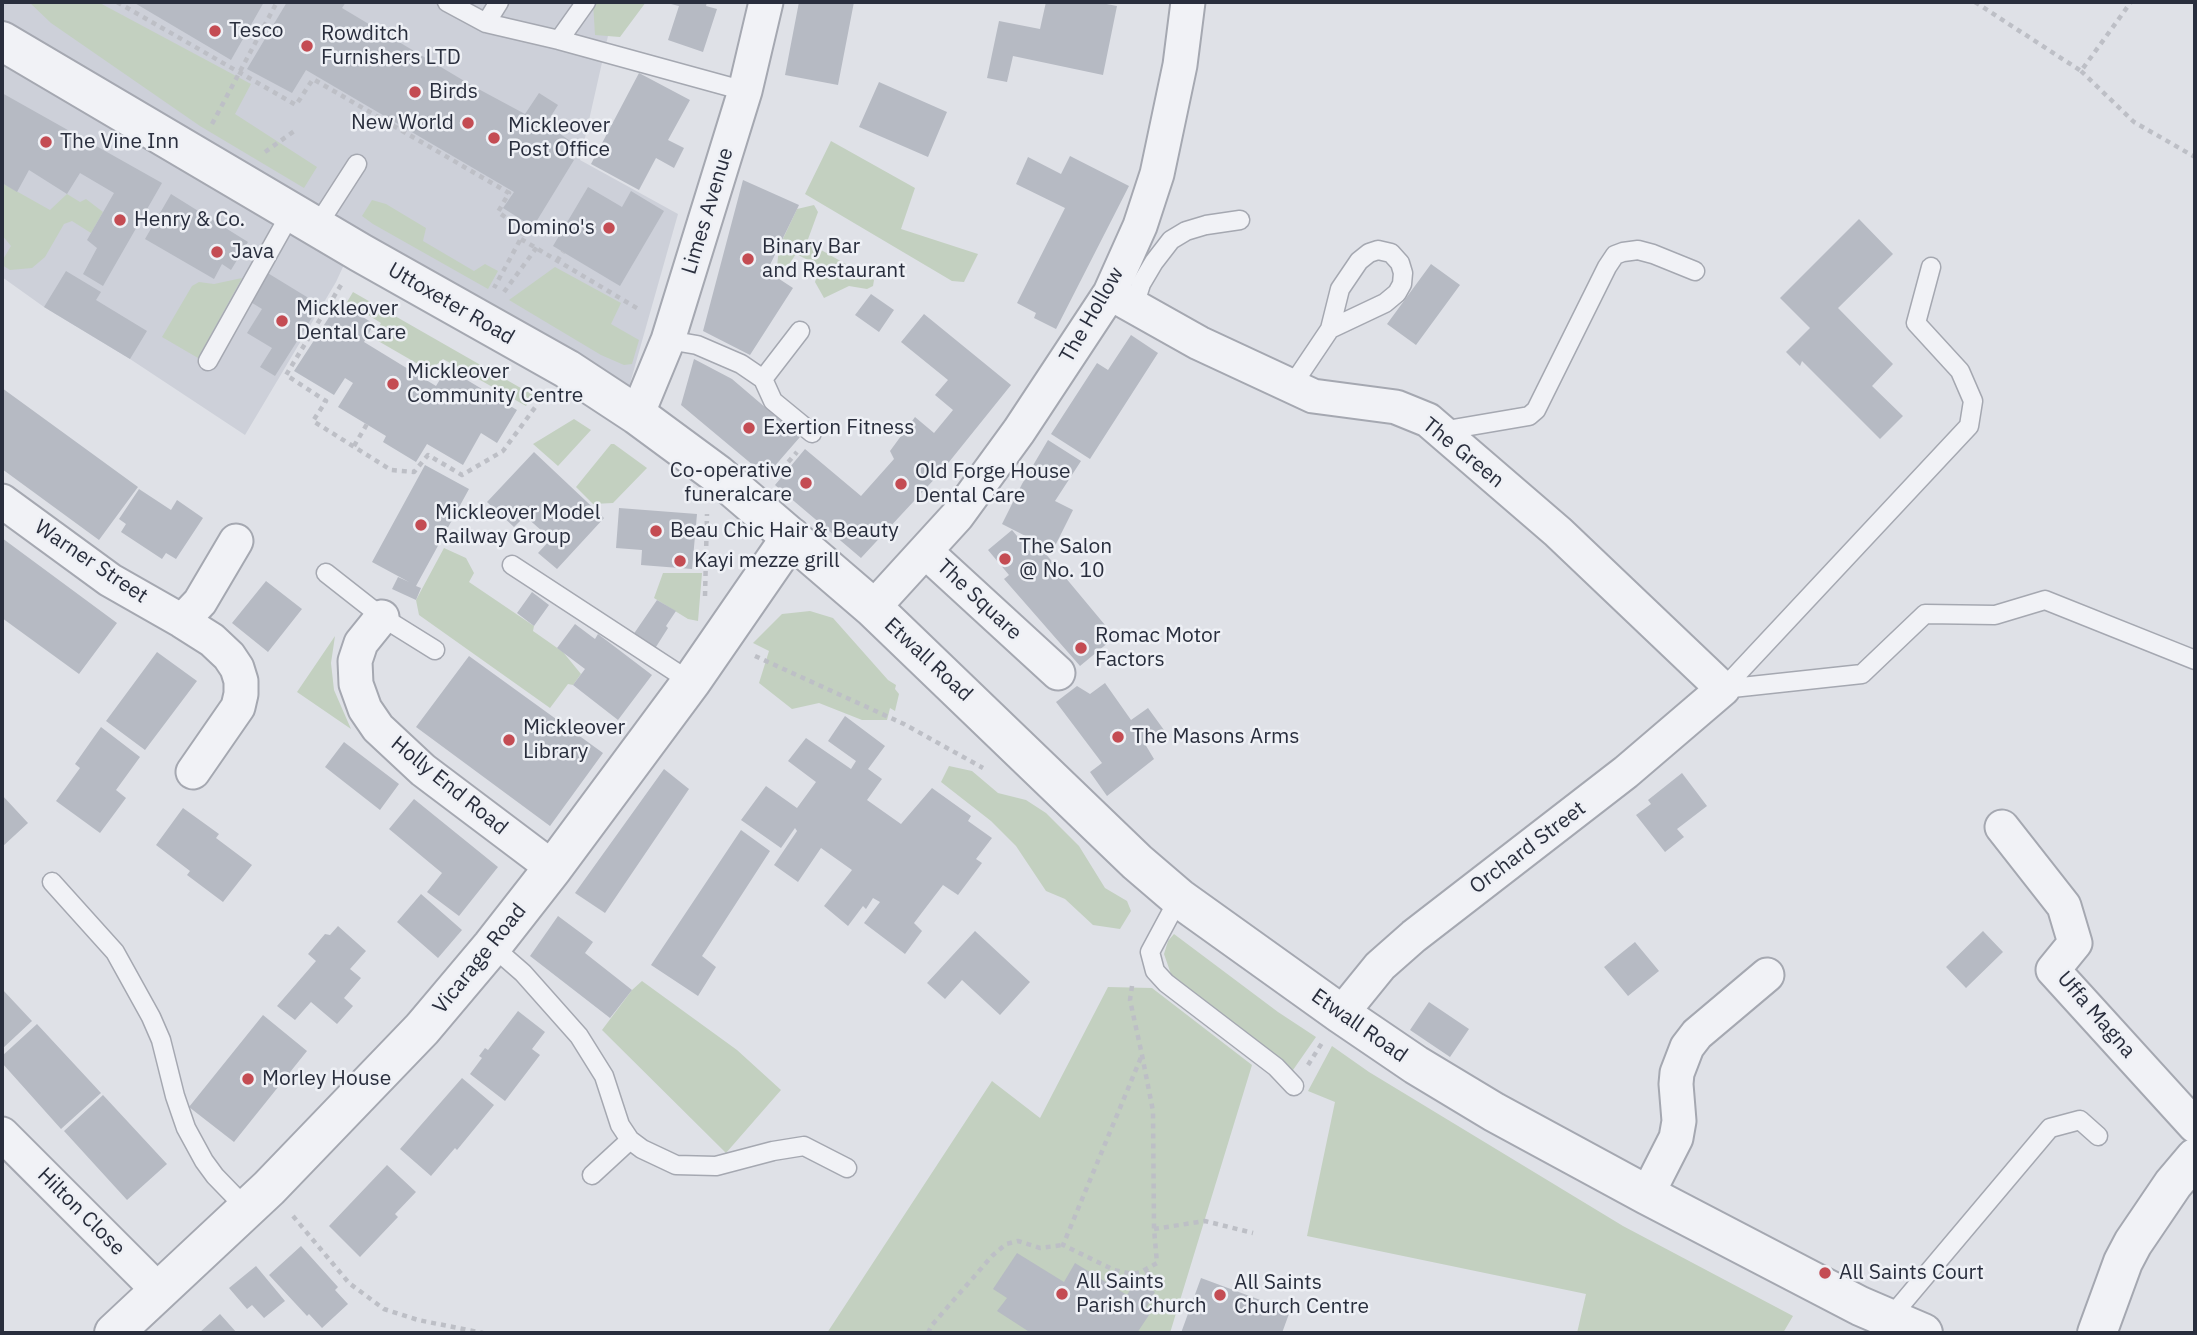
<!DOCTYPE html>
<style>
body{margin:0}
#map{position:relative;width:2197px;height:1335px;overflow:hidden;background:#dfe1e7;font-family:"IBM Plex Sans",sans-serif}
canvas{display:block}
.frame{position:absolute;inset:0;border:4px solid #292e3d;pointer-events:none}
</style>
<div id="map">
<canvas width="2197" height="1335"></canvas>
<div class="frame"></div>
</div>
<script>
const ctx = document.querySelector('canvas').getContext('2d');
ctx.lineJoin = 'round';
function fillPath(path, color) {
  ctx.fillStyle = color;
  ctx.fill(path, 'evenodd');
}
function toPath(rows) {
  const path = new Path2D();
  for (const r of rows) {
    path.moveTo(r[0], r[1]);
    for (let i = 2; i < r.length; i += 2) path.lineTo(r[i], r[i + 1]);
  }
  return path;
}
function trace(path, color, width, dash) {
  ctx.strokeStyle = color;
  ctx.lineWidth = width;
  ctx.lineCap = dash ? 'butt' : 'round';
  ctx.setLineDash(dash || []);
  ctx.stroke(path);
}
function label(font, color, halo, rows, align = 'center') {
  ctx.font = font + ' "IBM Plex Sans",sans-serif';
  ctx.lineWidth = 5;
  ctx.setLineDash([]);
  ctx.textBaseline = 'middle';
  ctx.strokeStyle = halo;
  ctx.fillStyle = color;
  for (const [text, x, y, turn = 0] of rows) {
    ctx.save();
    ctx.translate(x, y);
    ctx.rotate((+turn || 0) * Math.PI / 180);
    ctx.textAlign = isNaN(turn) ? turn : align;
    if (halo) ctx.strokeText(text, 0, 0);
    ctx.fillText(text, 0, 0);
    ctx.restore();
  }
}
fillPath(toPath([
 [2,2,612,2,608,36,580,160,678,214,629,387,359,232,336,282,245,435,130,359,44,307,2,277]
]), '#cdd0d9');
fillPath(toPath([
 [29,2,98,2,251,84,235,114,317,167,304,188,200,126,51,23],
 [593,2,646,2,620,37,595,35],
 [831,141,915,188,901,229,978,254,964,282,952,281,805,194],
 [2,183,50,210,67,194,80,202,86,199,103,212,91,233,72,221,64,224,45,257,32,268,10,270,2,265,2,261,11,246,2,235],
 [372,200,386,204,426,228,423,241,474,271,485,264,498,271,488,289,373,224,362,216],
 [814,205,818,212,807,242,874,280,873,286,867,289,849,286,824,298,815,282,820,266,796,254,779,279,776,277,779,247,797,209],
 [555,267,621,303,611,324,639,340,632,364,624,365,601,355,509,300],
 [242,278,198,358,162,337,192,286,199,282,214,284],
 [353,292,533,395,526,406,443,359,430,371,373,338,381,323,347,302],
 [574,419,591,430,558,466,533,444],
 [611,444,614,444,647,468,613,503,593,504,576,487],
 [444,548,466,558,474,573,469,582,534,626,533,631,563,652,581,674,573,685,568,684,550,708,419,615,416,600],
 [663,573,702,573,698,621,688,619,654,598],
 [810,611,833,618,888,680,896,685,895,689,899,694,895,711,890,708,887,720,862,720,819,703,792,709,759,683,769,651,753,643,782,614],
 [335,636,331,663,334,690,351,729,297,692],
 [949,766,972,771,998,793,1026,800,1046,813,1079,846,1105,888,1127,901,1131,911,1120,929,1093,925,1065,899,1046,891,1016,846,991,821,941,782],
 [1174,934,1278,1012,1316,1037,1293,1070,1172,977,1164,954,1168,941],
 [642,981,737,1050,781,1090,726,1153,602,1030,632,990],
 [1108,987,1152,988,1252,1065,1170,1333,827,1333,992,1081,1040,1118],
 [1332,1046,1369,1072,1623,1226,1793,1316,1783,1333,1577,1333,1586,1294,1307,1236,1335,1102,1308,1091]
]), '#c3d0c0');
fillPath(toPath([
 [133,2,264,2,231,60],
 [287,2,346,2,342,8,471,85,525,114,539,93,558,105,546,124,573,143,566,156,574,160,533,227,503,208,514,192,306,70,292,93,247,69],
 [671,2,707,2,706,6,717,9,703,52,668,40,679,6,671,4],
 [799,2,854,2,838,85,785,75],
 [1046,2,1096,2,1117,6,1103,75,1013,56,1007,82,987,78,999,21,1040,29],
 [639,73,690,100,668,140,684,148,674,168,656,158,639,190,591,164],
 [879,82,947,112,928,157,859,127],
 [2,93,162,183,103,286,83,274,97,248,87,240,114,193,80,173,67,194,29,170,17,192,2,183],
 [1070,156,1129,186,1056,329,1034,318,1036,313,1017,303,1065,208,1016,184,1028,157,1061,174],
 [743,180,799,205,767,271,793,288,750,355,703,331],
 [588,187,622,207,631,191,664,211,620,286,553,246],
 [171,194,248,242,231,270,222,264,214,279,145,239],
 [1859,219,1893,254,1838,308,1893,364,1872,386,1903,416,1880,439,1802,361,1800,366,1786,352,1810,328,1780,298],
 [1431,264,1460,285,1416,345,1387,324],
 [66,271,101,292,96,300,147,331,130,359,44,307],
 [266,272,320,305,275,376,260,367,272,348,247,333,262,309,249,301],
 [871,294,894,310,879,332,855,315],
 [339,302,374,324,364,342,436,386,447,368,517,410,497,443,481,433,463,465,427,444,416,462,383,442,386,436,338,407,353,383,345,378,334,395,294,371],
 [924,314,1011,385,941,472,861,558,775,485,805,449,861,496,894,459,890,451,915,417,934,433,953,410,935,395,948,380,901,342],
 [1131,335,1158,353,1090,459,1051,434,1097,363,1108,370],
 [694,359,732,379,800,437,766,476,681,405],
 [2,388,138,487,99,540,2,469],
 [1048,440,1081,461,1055,501,1073,510,1053,550,1002,524,1022,484],
 [534,452,604,518,557,569,538,553,551,539,525,516,514,527,487,502],
 [425,465,469,489,416,586,421,588,416,600,392,589,398,577,409,582,372,562],
 [139,489,171,510,177,500,203,518,176,559,166,553,162,559,121,532,126,524,119,519],
 [619,508,697,514,692,569,641,565,642,550,616,548],
 [1012,530,1032,554,1040,547,1115,637,1080,666,1004,579,1009,575,988,550],
 [2,538,117,623,79,674,2,618],
 [266,581,302,609,268,652,232,623],
 [532,592,549,605,534,626,517,613],
 [657,600,676,611,666,626,668,628,654,650,633,635],
 [575,624,595,639,598,634,652,675,618,720,573,685,585,669,557,648],
 [157,652,197,681,145,750,106,721],
 [469,656,603,753,550,826,416,727],
 [1105,683,1131,720,1148,708,1164,730,1145,744,1154,759,1107,796,1090,772,1102,763,1056,702,1077,686,1090,694],
 [845,716,885,746,868,769,882,779,867,800,901,824,932,788,971,816,968,821,992,838,976,859,982,863,958,895,943,885,914,923,922,931,905,954,864,923,880,902,873,898,866,909,863,906,848,926,824,906,852,870,821,848,798,882,774,865,797,831,795,828,781,848,741,820,766,786,797,808,816,782,788,761,806,738,851,769,856,761,828,741],
 [101,727,140,757,116,790,126,798,100,833,56,801,80,768,75,764],
 [344,742,399,784,380,810,325,767],
 [664,769,689,789,605,913,575,893],
 [1682,773,1707,806,1677,829,1684,837,1665,852,1636,815,1651,804,1648,800],
 [2,795,28,823,2,847],
 [414,799,498,867,459,916,427,892,442,873,389,829],
 [183,808,219,834,216,838,252,865,223,902,187,875,190,871,156,845],
 [741,830,770,851,702,956,716,967,698,996,651,965],
 [421,894,462,930,438,958,397,922],
 [558,916,593,942,585,953,632,990,610,1018,530,956],
 [338,926,366,951,350,969,361,978,344,998,353,1006,337,1024,311,1002,295,1020,277,1006,316,961,308,954,325,934,330,935],
 [975,931,1030,982,1000,1015,962,980,945,999,927,983],
 [1983,931,2003,952,1966,988,1946,967],
 [1635,942,1659,971,1628,996,1604,967],
 [2,989,32,1021,2,1049],
 [1429,1002,1469,1029,1450,1057,1410,1030],
 [518,1011,545,1032,532,1049,540,1055,505,1101,470,1074,482,1058,479,1056,485,1048,488,1050],
 [263,1015,307,1051,234,1142,189,1107],
 [37,1024,101,1093,61,1129,2,1063,2,1056],
 [462,1078,494,1105,457,1150,455,1148,431,1176,400,1149],
 [103,1095,167,1164,127,1200,64,1131],
 [387,1165,416,1192,395,1214,398,1217,360,1257,329,1226],
 [301,1246,338,1287,335,1290,348,1304,322,1328,309,1314,307,1316,269,1275],
 [1017,1253,1064,1282,1075,1263,1127,1295,1136,1280,1155,1292,1146,1308,1151,1312,1137,1333,1031,1333,997,1311,1007,1298,993,1289],
 [256,1266,285,1301,264,1318,252,1305,247,1309,229,1288],
 [1201,1278,1290,1311,1282,1333,1181,1333],
 [220,1314,237,1333,199,1333]
]), '#b6bac3');
const service = toPath([
 [447,2,486,23,559,40,745,91],
 [486,23,499,2],
 [559,40,586,2],
 [317,226,357,164],
 [1134,306,1141,284,1154,262,1171,240,1186,231,1206,225,1240,220],
 [668,340,697,345,741,364,763,379,773,401,812,433],
 [208,361,292,211],
 [763,379,800,331],
 [1291,387,1330,329,1340,289,1359,261,1369,253,1378,250,1391,253,1400,263,1403,273,1402,284,1397,293,1385,303,1330,329],
 [1441,431,1529,416,1536,410,1607,267,1615,255,1623,252,1638,250,1653,254,1695,271],
 [512,565,691,682],
 [326,573,382,617,435,650],
 [1723,689,1969,426,1973,401,1960,371,1916,323,1931,267],
 [1723,689,1862,674,1925,614,1995,615,2045,600,2195,660],
 [52,882,115,952,151,1017,161,1040,175,1096,186,1128,204,1161,215,1176,246,1208],
 [1179,898,1150,952,1155,971,1166,983,1276,1067,1294,1086],
 [492,946,523,973,579,1036,604,1076,620,1125,630,1140,642,1149,676,1165,716,1166,773,1151,804,1146,847,1168],
 [592,1175,630,1140],
 [1889,1319,2050,1128,2080,1120,2098,1136]
]);
const minor = toPath([
 [1110,293,1199,343,1313,396,1396,407,1428,420,1558,532,1723,689,1626,772,1414,936,1380,966,1341,1014],
 [637,415,668,340,745,91,766,2],
 [2,501,110,580,182,621,212,640,229,656,237,668,241,681,241,694,238,707,193,772],
 [925,551,1058,673],
 [873,608,957,516,1019,431,1110,293,1140,226,1157,174,1180,65,1188,2],
 [382,617,361,643,355,661,356,684,365,709,378,728,423,770,553,868],
 [182,621,200,602,236,541],
 [2002,827,2064,906,2075,943,2053,970,2195,1126],
 [2,1134,159,1291],
 [1647,1195,1676,1138,1679,1121,1676,1084,1677,1073,1687,1047,1697,1034,1767,975]
]);
const tertiary = toPath([
 [2,41,361,253,567,369,637,415,717,474,873,608,1137,862,1179,898,1341,1014,1416,1065,1494,1112,1647,1195,1860,1306,1923,1333],
 [114,1333,269,1188,422,1029,492,946,553,868,691,682,791,537],
 [2097,1333,2123,1262,2133,1243,2173,1184,2195,1158]
]);
trace(service, '#a5a8b1', 21);
trace(minor, '#a5a8b1', 37);
trace(tertiary, '#a5a8b1', 42);
trace(toPath([
 [117,2,296,105,313,79,509,193,498,212,525,231,494,288],
 [1975,2,2081,71,2131,2],
 [2081,71,2134,122,2195,157],
 [212,124,277,2],
 [265,152,297,129],
 [521,239,640,310],
 [557,261,563,252],
 [341,285,286,375,326,401,313,421,391,470,414,472,428,455,462,475,503,451,542,398],
 [504,292,537,247],
 [354,446,367,424],
 [775,477,797,452],
 [705,596,707,514],
 [755,656,904,724,983,768],
 [1132,986,1130,1000,1142,1055,1153,1111,1154,1229,1157,1263,1141,1272,1133,1274,1114,1270,1063,1245,1142,1055],
 [1308,1065,1322,1043],
 [293,1216,349,1283,384,1309,418,1320,483,1333],
 [1154,1229,1205,1221,1253,1233],
 [1146,1286,1148,1268],
 [928,1333,932,1325,992,1256,1006,1244,1018,1241,1040,1248,1063,1245]
]), '#bdbfc6', 4.5, [5, 5]);
trace(service, '#f1f2f6', 18);
trace(minor, '#f1f2f6', 33);
trace(tertiary, '#f1f2f6', 38);
for (const [x, y, r, color] of [
 [215,31,7,"#c44c53"],
 [307,46,7,"#c44c53"],
 [415,92,7,"#c44c53"],
 [468,123,7,"#c44c53"],
 [494,138,7,"#c44c53"],
 [46,142,7,"#c44c53"],
 [120,220,7,"#c44c53"],
 [609,228,7,"#c44c53"],
 [217,252,7,"#c44c53"],
 [748,259,7,"#c44c53"],
 [282,321,7,"#c44c53"],
 [393,384,7,"#c44c53"],
 [749,428,7,"#c44c53"],
 [806,483,7,"#c44c53"],
 [901,484,7,"#c44c53"],
 [421,525,7,"#c44c53"],
 [656,531,7,"#c44c53"],
 [1005,559,7,"#c44c53"],
 [680,561,7,"#c44c53"],
 [1081,648,7,"#c44c53"],
 [1118,737,7,"#c44c53"],
 [509,740,7,"#c44c53"],
 [248,1079,7,"#c44c53"],
 [1825,1273,7,"#c44c53"],
 [1062,1294,7,"#c44c53"],
 [1220,1295,7,"#c44c53"]
]) {
  const dot = new Path2D();
  dot.arc(x, y, r, 0, 2 * Math.PI);
  ctx.fillStyle = color;
  ctx.fill(dot);
  trace(dot, '#eef0f5', 2.5);
}
label('21px', '#292e3d', '#eef0f5', [
 ["Tesco",229,31],
 ["Rowditch",321,34],
 ["Furnishers LTD",321,58],
 ["Birds",429,92],
 ["New World",454,123,"right"],
 ["Mickleover",508,126],
 ["Post Office",508,150],
 ["The Vine Inn",60,142],
 ["Henry & Co.",134,220],
 ["Domino's",595,228,"right"],
 ["Binary Bar",762,247],
 ["and Restaurant",762,271],
 ["Java",231,252],
 ["Mickleover",296,309],
 ["Dental Care",296,333],
 ["Mickleover",407,372],
 ["Community Centre",407,396],
 ["Exertion Fitness",763,428],
 ["Co-operative",792,471,"right"],
 ["funeralcare",792,495,"right"],
 ["Old Forge House",915,472],
 ["Dental Care",915,496],
 ["Mickleover Model",435,513],
 ["Railway Group",435,537],
 ["Beau Chic Hair & Beauty",670,531],
 ["The Salon",1019,547],
 ["@ No. 10",1019,571],
 ["Kayi mezze grill",694,561],
 ["Romac Motor",1095,636],
 ["Factors",1095,660],
 ["Mickleover",523,728],
 ["Library",523,752],
 ["The Masons Arms",1132,737],
 ["Morley House",262,1079],
 ["All Saints Court",1839,1273],
 ["All Saints",1076,1282],
 ["Parish Church",1076,1306],
 ["All Saints",1234,1283],
 ["Church Centre",1234,1307]
], 'left');
label('21px', '#292e3d', '#eef0f5', [
 ["Limes Avenue",708,211,-73],
 ["Uttoxeter Road",451,304,30],
 ["The Hollow",1092,315,-60],
 ["The Green",1463,453,39],
 ["Warner Street",91,562,34],
 ["The Square",979,600,43],
 ["Etwall Road",928,660,43],
 ["Holly End Road",449,786,39],
 ["Orchard Street",1528,848,-37],
 ["Vicarage Road",480,959,-51],
 ["Uffa Magna",2096,1015,49],
 ["Etwall Road",1359,1026,35],
 ["Hilton Close",81,1212,45]
]);
</script>
